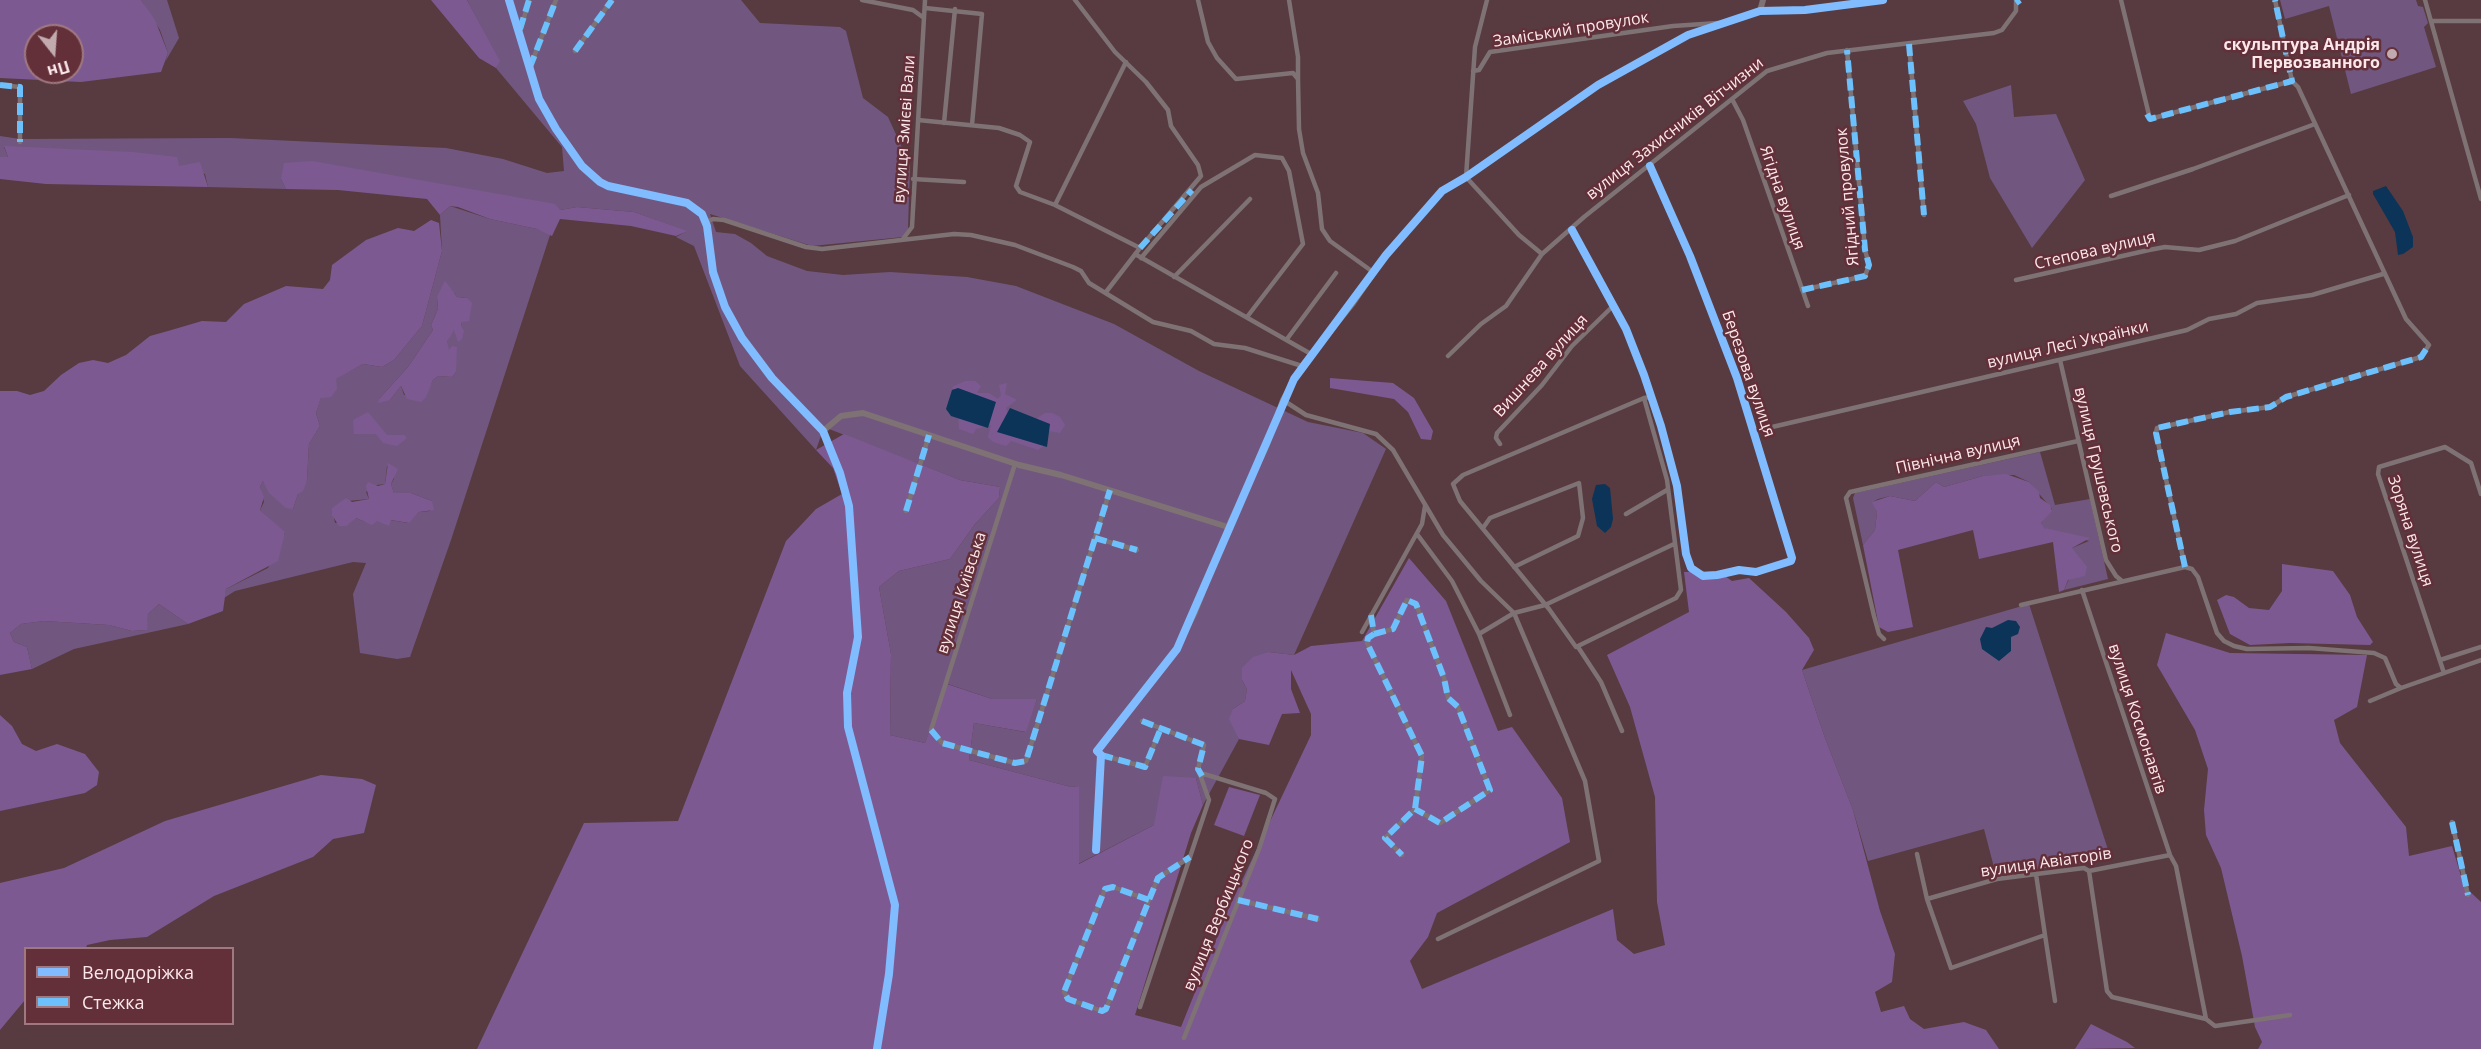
<!DOCTYPE html>
<meta charset="utf-8">
<style>
body{margin:0}
#map{position:relative;width:2481px;height:1049px;overflow:hidden;background:#573b40;font-family:"Open Sans",sans-serif}
canvas{display:block}
.legend{position:absolute;left:24px;top:947px;width:210px;height:78px;box-sizing:border-box;background:#632f39;border:2px solid #a07980;margin:0;padding:8px 10px;list-style:none;font-size:18px;color:#fce8ea}
.legend li{display:flex;align-items:center;gap:12px;height:30px}
.legend b{width:30px;border:2px solid #a07980}
.north{position:absolute;left:24px;top:24px;width:60px;height:60px;box-sizing:border-box;background:#632f39;border:2px solid #a07980;border-radius:50%;rotate:163deg;font-size:16px;font-weight:700;line-height:24px;text-align:center;color:#fce8ea}
.north::after{content:'';display:block;margin:auto;width:21px;height:27px;background:#c2abae;clip-path:polygon(50% 0,100% 100%,50% 72%,0 100%)}
</style>
<div id="map">
<canvas width="2481" height="1049"></canvas>
<ul class="legend">
<li><b style="height:8px;background:#80bcff"></b>Велодоріжка</li>
<li><b style="height:8px;background:#6cc0fc"></b>Стежка</li>
</ul>
<div class="north">Пн</div>
</div>
<script>
const ctx = document.querySelector('canvas').getContext('2d');
ctx.lineJoin = 'round';
function fillPath(path, color) {
  ctx.fillStyle = color;
  ctx.fill(path, 'evenodd');
}
function toPath(rows) {
  const path = new Path2D();
  for (const r of rows) {
    path.moveTo(r[0], r[1]);
    for (let i = 2; i < r.length; i += 2) path.lineTo(r[i], r[i + 1]);
  }
  return path;
}
function trace(path, color, width, dash) {
  ctx.strokeStyle = color;
  ctx.lineWidth = width;
  ctx.lineCap = dash ? 'butt' : 'round';
  ctx.setLineDash(dash || []);
  ctx.stroke(path);
}
function label(font, color, halo, rows, align = 'center') {
  ctx.font = font + ' "Open Sans",sans-serif';
  ctx.lineWidth = 5;
  ctx.setLineDash([]);
  ctx.textBaseline = 'middle';
  ctx.strokeStyle = halo;
  ctx.fillStyle = color;
  for (const [text, x, y, turn = 0] of rows) {
    ctx.save();
    ctx.translate(x, y);
    ctx.rotate((+turn || 0) * Math.PI / 180);
    ctx.textAlign = isNaN(turn) ? turn : align;
    if (halo) ctx.strokeText(text, 0, 0);
    ctx.fillText(text, 0, 0);
    ctx.restore();
  }
}
fillPath(toPath([
 [141,0,167,0,179,38,165,62,168,53,160,30],
 [467,0,741,0,760,23,840,27,846,31,863,98,888,117,910,165,908,229,903,237,812,246,710,214,716,232,735,234,751,243,767,256,807,271,843,275,890,272,967,277,1016,286,1114,324,1199,371,1308,422,1363,433,1386,449,1294,655,1269,652,1242,680,1247,689,1245,701,1233,709,1239,739,1203,805,1196,778,1154,825,1078,864,1079,786,1071,787,969,760,974,723,1025,732,1037,699,992,699,948,684,925,743,890,735,891,654,879,587,899,571,950,559,975,524,999,498,1000,487,960,480,824,427,816,450,740,366,694,246,676,237,687,231,634,212,577,207,560,210,281,179,286,189,208,187,205,174,179,166,4,147,8,157,0,157,0,136,20,139,230,138,446,148,503,159,547,173,564,171,562,147,496,68,499,60],
 [2280,0,2416,0,2418,6,2423,7,2428,23,2424,27,2436,67,2351,94,2329,6,2285,19],
 [2011,85,2014,117,2056,114,2085,180,2032,248,1990,178,1976,124,1963,101],
 [450,206,490,219,551,232,451,540,410,657,397,659,360,653,353,594,366,563,353,562,235,591,224,598,226,589,268,568,285,533,260,510,264,502,260,487,263,481,293,509,298,494,307,480,309,444,320,426,316,413,321,397,335,379,363,364,382,367,394,360,422,326,442,251,440,215],
 [454,293,457,297,467,298,461,326,452,331,447,342,447,349,456,372,452,377,438,376,433,380,427,392,404,395,401,386,390,400,379,399,408,367,433,330,431,325,438,309,437,297],
 [387,466,391,467,394,479,391,484,394,493,411,493,432,501,430,511,419,512,408,523,390,520,365,522,356,518,335,523,332,508,348,501,369,499,366,492,377,485,385,484],
 [2040,452,2055,505,2090,499,2108,579,2064,590,2079,557,2072,552,2072,548,2089,541,2043,528,2041,523,2052,509,2029,482,2014,475,1983,476,1944,487,1936,482,1915,501,1890,496,1878,499,1873,502,1877,512,1875,530,1863,545,1853,498,1855,493],
 [159,604,188,624,74,649,32,669,27,647,14,642,10,633,21,624,44,621,109,625,132,631,146,630,148,614],
 [2029,604,2111,859,1996,875,1984,829,1868,861,1853,810,1825,738,1802,670]
]), '#71577f');
fillPath(toPath([
 [0,0,141,0,155,20,168,53,161,72,81,82,0,78],
 [36,36,72,36,72,72,36,72],
 [431,0,467,0,500,61,496,68,479,58],
 [4,146,132,152,177,157,179,166,200,162,208,187,46,184,0,179,0,157,8,157],
 [312,161,555,204,560,210,577,207,634,212,688,231,676,236,631,226,560,219,552,236,537,229,490,219,458,207,450,206,440,215,427,199,338,190,286,189,281,179,284,163],
 [431,220,439,223,442,251,422,326,394,360,382,367,363,364,336,379,337,389,331,397,321,398,316,413,320,426,309,444,307,480,303,491,298,494,293,509,286,508,269,493,263,481,260,487,264,497,260,510,285,532,278,561,226,589,223,611,188,624,159,604,148,614,147,630,132,631,109,625,44,621,21,624,10,633,14,642,27,647,32,669,0,675,0,391,17,391,30,395,44,391,61,375,79,363,93,360,108,363,126,355,150,336,168,331,202,321,226,322,244,304,286,286,323,289,330,280,332,265,366,240,398,228,414,231],
 [445,281,457,297,467,298,472,303,469,321,462,322,461,326,464,331,462,339,458,342,454,330,447,342,449,350,452,346,457,347,456,372,452,377,438,376,433,380,426,397,421,402,407,399,401,386,390,400,378,403,379,399,408,367,433,330,431,325,438,309,437,297],
 [1330,378,1393,383,1414,398,1433,431,1431,440,1421,439,1408,412,1394,399,1330,388],
 [965,381,975,381,981,386,977,393,989,393,998,399,1001,395,999,385,1007,383,1005,394,1017,400,1006,408,1008,413,1031,422,1045,413,1052,413,1060,417,1065,425,1060,433,1049,431,1044,446,1038,450,1011,441,1006,446,993,442,988,437,991,425,976,429,973,434,959,429,957,396,952,387],
 [368,412,387,435,404,435,407,438,397,446,383,443,376,434,354,434,353,420],
 [844,434,960,480,1000,487,999,498,975,524,950,559,899,571,879,587,891,654,890,735,925,743,947,684,992,699,1037,699,1026,732,974,723,969,760,1071,787,1079,786,1079,864,1154,825,1163,776,1196,778,1203,805,1191,833,1135,1015,1181,1027,1228,910,1311,735,1311,714,1291,670,1291,689,1300,713,1282,714,1269,745,1239,739,1229,719,1233,709,1245,701,1247,689,1242,680,1242,668,1253,657,1269,652,1294,655,1311,646,1362,641,1409,558,1446,601,1498,731,1512,727,1562,798,1570,842,1437,913,1428,937,1410,961,1422,989,1613,909,1617,940,1634,954,1665,945,1657,902,1655,797,1630,707,1607,655,1689,612,1684,572,1718,571,1732,581,1749,578,1786,612,1809,638,1814,650,1802,670,1825,738,1853,810,1880,911,1895,954,1892,982,1875,992,1881,1012,1904,1006,1910,1019,1924,1029,1964,1022,1986,1030,1999,1049,477,1049,584,823,678,821,786,541,816,509,842,494,833,468,816,450],
 [388,463,398,469,391,484,394,493,411,493,432,501,434,510,419,512,409,523,391,520,389,526,377,521,372,525,356,518,346,526,339,526,332,515,332,508,346,498,352,502,369,499,366,486,368,482,378,486,385,484],
 [2006,474,2029,482,2039,492,2040,498,2050,505,2052,511,2041,523,2044,528,2090,538,2072,548,2087,567,2085,576,2068,580,2064,590,2059,592,2053,542,1979,559,1973,530,1898,550,1913,627,1888,632,1879,627,1863,545,1875,530,1877,512,1872,502,1890,496,1915,501,1936,482,1944,487,1983,476],
 [2282,564,2333,571,2350,595,2357,617,2373,642,2370,645,2290,643,2250,645,2230,634,2217,600,2226,595,2234,597,2249,608,2269,610,2282,591],
 [2166,633,2230,653,2367,655,2357,707,2334,720,2340,743,2406,827,2409,856,2452,846,2464,886,2481,902,2481,1049,2258,1049,2262,1042,2255,1027,2242,956,2221,868,2206,835,2204,810,2208,769,2195,730,2157,665],
 [0,715,12,726,22,744,36,751,57,744,85,754,99,772,97,785,85,793,0,811],
 [321,775,362,779,376,785,364,833,333,839,313,857,214,896,147,937,110,940,87,945,86,948,26,948,25,1000,0,1030,0,883,64,868,165,821],
 [1229,787,1260,795,1244,836,1214,825],
 [2091,1024,2127,1042,2135,1048,2075,1049]
]), '#7d5992');
fillPath(toPath([
 [2386,186,2403,211,2413,237,2413,247,2403,254,2398,255,2395,232,2373,194,2373,191],
 [958,388,996,402,988,428,951,416,946,409,952,390],
 [1010,408,1050,424,1047,447,997,432],
 [1605,484,1610,488,1613,519,1611,527,1605,533,1597,526,1592,499,1596,485],
 [2008,620,2016,621,2020,627,2018,634,2011,637,2011,651,1999,661,1982,649,1980,639,1986,627,1992,628]
]), '#0b3458');
trace(toPath([
 [862,0,913,10,924,18],
 [1075,0,1115,52,1146,82,1168,110,1171,126,1198,165,1201,176,1140,248],
 [1198,0,1208,42,1217,58,1236,79,1293,73,1298,79,1298,57,1289,0],
 [1487,0,1475,47,1466,177,1519,235,1542,254,1584,217,1767,71,1827,53,1994,33,2002,30,2016,11,2016,0],
 [2121,0,2150,119,2292,81,2275,0],
 [2425,0,2481,199],
 [925,8,982,14,972,125],
 [2431,21,2481,21],
 [520,32,529,0],
 [1909,44,1924,215],
 [575,51,612,0],
 [530,67,556,0],
 [1473,71,1479,70,1490,52,1673,26,1718,23],
 [1298,79,1299,129,1303,153,1318,193,1322,229,1330,241,1373,272],
 [0,85,20,87,20,142],
 [1732,99,1743,120,1808,306],
 [918,120,999,128,1020,135,1030,142,1016,186,1020,192,1055,205,1140,248,1106,292],
 [944,123,955,9],
 [913,179,964,182],
 [2111,196,2193,169,2315,124],
 [1055,205,1126,62],
 [706,222,713,219,724,220,806,247,822,249,954,234,971,235,1015,245,1073,267,1081,271,1089,283,1153,322,1191,331,1214,344,1245,348,1302,366],
 [1572,230,1626,329,1644,375,1661,426,1677,486,1686,554,1691,568,1703,576,1717,575,1739,570,1756,572,1791,561,1792,558,1737,378,1690,256,1650,166],
 [903,239,912,227,925,0],
 [1135,254,1311,354],
 [1141,258,1201,187,1255,155,1282,158,1289,171,1303,244,1247,317],
 [1174,277,1250,199],
 [2016,280,2149,250,2165,247,2199,250,2235,241,2349,195],
 [1802,290,1865,276,1869,265,1865,250,1847,50],
 [1287,339,1336,273],
 [1448,356,1481,324,1506,306,1542,254],
 [2060,360,2106,560,2116,576,2122,581],
 [1644,398,1667,480,1681,590,1676,598,1576,647,1549,609,1460,501,1453,484,1463,475,1644,398,1651,397],
 [1283,400,1306,415,1376,434,1393,450,1443,535,1481,581,1514,613,1585,781,1599,861,1438,939],
 [1755,431,2187,330,2209,319,2236,314,2257,303,2312,295,2383,274],
 [1500,444,1496,438,1497,433,1542,385,1572,346,1613,306],
 [1015,464,931,730,942,743,1015,763,1026,761,1110,490],
 [906,511,929,435],
 [1626,514,1667,490],
 [1483,528,1490,518,1579,483,1583,518,1578,536,1514,567],
 [1417,534,1452,581,1479,634,1510,715],
 [1095,538,1137,550],
 [2185,567,2156,433,2157,428,2230,412,2270,407,2286,397,2421,357,2429,345,2406,319,2298,87,2292,81],
 [2082,590,2170,855,2176,866,2206,1019,2112,997,2107,991,2089,871],
 [2021,605,2185,567,2192,569,2198,577,2217,633,2224,641,2234,646,2247,649,2309,648,2374,653,2385,658,2396,684,2401,688,2481,660],
 [1371,615,1374,634,1368,638,1367,643,1422,756,1415,809,1385,838,1402,855],
 [1362,632,1422,524,1425,506],
 [1374,634,1393,629,1407,600,1416,604,1444,678,1448,698,1458,707,1490,790,1440,823,1415,809],
 [1479,634,1514,613,1545,605,1674,544],
 [1884,639,1879,634,1874,616,1846,498,1850,492,2078,441],
 [1578,647,1601,682,1622,731],
 [2440,660,2481,647],
 [2444,673,2378,474,2379,467,2445,447,2471,463,2481,494],
 [2370,701,2401,688],
 [1101,755,1145,767,1161,728],
 [2452,822,2468,895],
 [1096,850,1101,755,1097,751,1177,649,1196,612,1228,527],
 [1917,854,1927,899,1951,968,2045,935,2036,874],
 [1927,899,1997,879,2084,868,2089,871,2170,855],
 [1149,900,1113,887,1105,889,1064,992,1068,999,1102,1011,1106,1009,1149,900,1158,878,1190,857],
 [1238,900,1318,919],
 [2045,935,2055,1001],
 [1140,1007,1209,800,1198,769,1204,745,1142,721],
 [2206,1019,2215,1026,2290,1015],
 [1184,1038,1259,849,1275,799,1266,793,1204,774,1202,776]
]), '#7e7274', 4.5);
trace(toPath([
 [509,0,539,99,556,129,582,166,600,182,608,186,687,203,702,214,707,226,713,272,725,307,742,338,772,378,823,431,840,473,849,506,858,637,847,693,848,727,895,905,889,974,877,1049],
 [1760,11,1763,0],
 [823,431,841,416,863,413,1019,465,1061,475,1228,527,1267,445,1283,400,1302,366,1353,303,1386,255,1442,191,1466,177,1598,85,1688,35,1760,11,1805,10,1883,0]
]), '#7e7274', 6);
trace(toPath([
 [2016,3,2020,0],
 [520,29,529,0],
 [1909,44,1924,215],
 [575,51,612,0],
 [530,67,556,0],
 [0,85,20,87,20,142],
 [2147,114,2150,119,2292,81,2275,0],
 [1140,248,1192,190],
 [1802,290,1865,276,1869,265,1865,250,1847,50],
 [906,511,929,435],
 [1095,538,1137,550],
 [2185,567,2156,433,2157,428,2230,412,2270,407,2286,397,2421,357,2429,345],
 [1371,615,1374,634,1368,638,1367,643,1422,756,1415,809,1385,838,1402,855],
 [1374,634,1393,629,1407,600,1416,604,1444,678,1448,698,1458,707,1490,790,1440,823,1415,809],
 [1142,721,1204,745,1198,769,1202,776],
 [931,730,942,743,1015,763,1026,761,1110,490],
 [1101,755,1145,767,1161,728],
 [2452,822,2468,895],
 [1149,900,1113,887,1105,889,1064,992,1068,999,1102,1011,1106,1009,1149,900,1158,878,1190,857],
 [1238,900,1318,919]
]), '#6cc0fc', 6, [12, 6]);
trace(toPath([
 [509,0,539,99,556,129,582,166,600,182,608,186,687,203,702,214,707,226,713,272,725,307,742,338,772,378,823,431,840,473,849,506,858,637,847,693,848,727,895,905,889,974,877,1049],
 [1572,230,1626,329,1644,375,1661,426,1677,486,1686,554,1691,568,1703,576,1717,575,1739,570,1756,572,1791,561,1792,558,1737,378,1690,256,1650,166],
 [1096,850,1101,755,1097,751,1177,649,1294,379,1386,255,1442,191,1466,177,1598,85,1688,35,1760,11,1805,10,1883,0]
]), '#80bcff', 8);
for (const [x, y, r, color] of [
 [2392,54,6,"#c2abae"]
]) {
  const dot = new Path2D();
  dot.arc(x, y, r, 0, 2 * Math.PI);
  ctx.fillStyle = color;
  ctx.fill(dot);
  trace(dot, '#632f39', 2);
}
label('16px', '#fce8ea', '#632f39', [
 ["Заміський провулок",1571,30,-9],
 ["вулиця Змієві Вали",905,129,-86],
 ["вулиця Захисників Вітчизни",1675,129,-38],
 ["Ягідний провулок",1848,197,-95],
 ["Ягідна вулиця",1782,198,71],
 ["Степова вулиця",2095,251,-13],
 ["вулиця Лесі Українки",2068,345,-13],
 ["Вишнева вулиця",1541,366,-48],
 ["Березова вулиця",1748,374,71],
 ["Північна вулиця",1958,455,-13],
 ["вулиця Грушевського",2098,470,77],
 ["Зоряна вулиця",2410,531,72],
 ["вулиця Київська",962,593,-72],
 ["вулиця Космонавтів",2137,719,72],
 ["вулиця Авіаторів",2046,863,-8],
 ["вулиця Вербицького",1219,915,-68]
]);
label('bold 16px', '#fce8ea', '#632f39', [
 ["скульптура Андрія",2380,45],
 ["Первозванного",2380,63]
], 'right');
</script>
